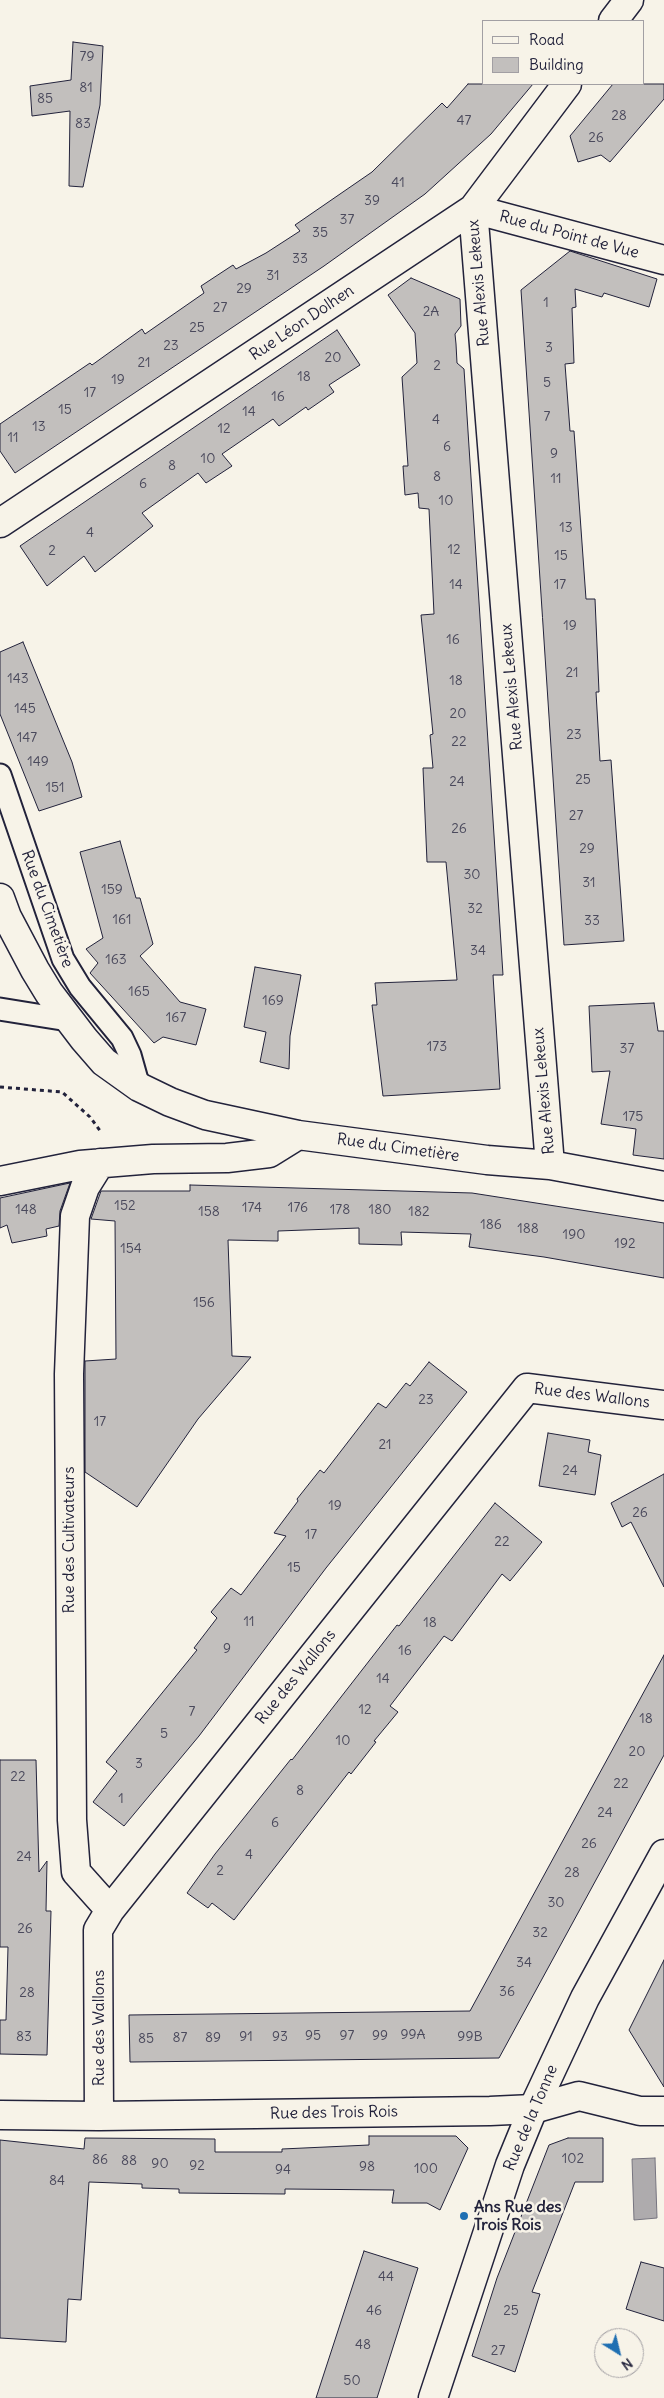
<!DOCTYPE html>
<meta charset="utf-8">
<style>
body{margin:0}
#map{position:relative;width:664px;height:2398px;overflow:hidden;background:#f7f3e8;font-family:Delius,sans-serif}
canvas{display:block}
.legend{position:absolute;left:482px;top:20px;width:162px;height:65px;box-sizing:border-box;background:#f7f3e8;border:1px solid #a29fa3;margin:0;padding:6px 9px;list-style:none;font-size:15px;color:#22223b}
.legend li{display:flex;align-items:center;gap:10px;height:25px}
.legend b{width:25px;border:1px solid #a29fa3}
.north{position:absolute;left:594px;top:2328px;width:50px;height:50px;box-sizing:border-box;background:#f7f3e8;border:1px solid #a29fa3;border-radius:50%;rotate:144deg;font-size:14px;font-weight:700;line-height:20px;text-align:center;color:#22223b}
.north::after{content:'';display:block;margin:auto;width:18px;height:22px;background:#1f6fb2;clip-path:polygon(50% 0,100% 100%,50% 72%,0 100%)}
</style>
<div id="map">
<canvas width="664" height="2398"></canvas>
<ul class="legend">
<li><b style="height:6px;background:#f7f3e8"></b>Road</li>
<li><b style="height:14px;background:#c2bfbd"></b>Building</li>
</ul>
<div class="north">N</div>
</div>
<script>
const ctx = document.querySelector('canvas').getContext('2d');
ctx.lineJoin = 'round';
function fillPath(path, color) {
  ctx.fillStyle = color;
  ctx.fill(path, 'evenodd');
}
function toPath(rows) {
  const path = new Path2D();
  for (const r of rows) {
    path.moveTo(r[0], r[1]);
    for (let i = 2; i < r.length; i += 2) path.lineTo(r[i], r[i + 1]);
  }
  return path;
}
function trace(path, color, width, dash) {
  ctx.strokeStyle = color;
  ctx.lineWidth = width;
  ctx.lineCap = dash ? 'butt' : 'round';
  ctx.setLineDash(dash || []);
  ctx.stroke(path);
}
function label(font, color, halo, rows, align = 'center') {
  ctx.font = font + ' Delius,sans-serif';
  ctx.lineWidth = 5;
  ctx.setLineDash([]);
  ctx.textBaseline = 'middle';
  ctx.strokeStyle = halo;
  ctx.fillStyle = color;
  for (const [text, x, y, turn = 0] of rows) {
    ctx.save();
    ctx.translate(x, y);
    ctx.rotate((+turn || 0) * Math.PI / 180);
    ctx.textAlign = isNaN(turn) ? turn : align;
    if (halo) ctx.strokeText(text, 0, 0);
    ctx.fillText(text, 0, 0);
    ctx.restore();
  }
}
const water = toPath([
 [655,2158,657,2218,634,2220,632,2159,655,2158]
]);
fillPath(water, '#aeabad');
trace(water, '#76747f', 1);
const building = toPath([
 [73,42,103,46,100,105,83,187,69,186,70,111,32,116,30,86,71,80,73,42],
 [468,84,533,84,491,134,425,194,324,266,15,473,0,451,0,424,90,363,92,365,142,329,145,334,204,293,201,286,233,265,236,269,266,253,300,231,295,225,372,172,442,103,447,108,468,84],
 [613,84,664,84,664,99,610,162,601,155,578,162,570,136,613,84],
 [570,251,657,279,649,307,604,293,602,297,575,289,576,307,572,308,574,363,565,364,570,431,574,431,586,599,595,599,599,692,596,692,600,761,611,760,624,941,564,945,521,290,570,251],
 [411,278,460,299,461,326,455,334,456,344,457,363,464,369,503,975,493,975,500,1089,383,1096,372,1005,377,1005,375,983,457,980,446,862,427,862,423,768,433,768,430,735,433,734,421,615,434,614,429,509,419,508,418,493,405,495,403,466,408,466,402,377,417,363,415,333,388,295,411,278],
 [337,330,360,365,329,385,334,392,308,410,306,407,279,426,273,419,222,454,232,466,206,483,198,473,142,513,153,526,95,572,84,556,47,586,20,546,337,330],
 [23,642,72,762,82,797,39,811,0,714,0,652,23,642],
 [120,841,136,898,140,898,153,944,140,956,180,1002,206,1009,196,1045,163,1037,154,1043,90,973,98,963,86,949,103,938,80,852,120,841],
 [255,967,301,975,290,1036,289,1069,260,1062,266,1032,244,1027,255,967],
 [654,1003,658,1031,664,1031,664,1159,633,1155,636,1129,601,1124,610,1071,592,1072,589,1006,654,1003],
 [70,1183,60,1211,59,1226,46,1229,47,1236,12,1243,7,1225,0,1228,0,1198,70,1183],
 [190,1185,472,1193,664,1223,664,1278,544,1257,469,1247,471,1234,401,1232,402,1245,359,1244,359,1228,278,1231,278,1241,228,1240,232,1356,251,1357,198,1419,137,1507,85,1472,85,1361,116,1359,115,1221,91,1219,101,1191,190,1191,190,1185],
 [429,1362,467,1392,326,1568,199,1736,124,1826,93,1802,117,1771,106,1762,197,1650,194,1648,217,1618,211,1612,231,1588,241,1595,286,1536,274,1533,298,1501,297,1499,320,1470,324,1473,378,1403,386,1408,406,1383,410,1386,429,1362],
 [548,1433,590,1440,588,1452,601,1455,595,1495,539,1486,548,1433],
 [664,1474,664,1587,631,1522,622,1527,611,1503,664,1474],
 [495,1503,542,1542,510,1581,502,1574,452,1641,444,1636,390,1706,398,1712,374,1741,376,1742,351,1774,349,1772,234,1920,212,1903,208,1908,187,1893,215,1854,291,1759,292,1760,397,1625,399,1626,495,1503],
 [664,1655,664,1755,499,2058,130,2062,129,2015,470,2011,664,1655],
 [0,1760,36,1760,39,1872,47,1861,46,1911,51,1911,47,2055,0,2054,0,2020,6,2020,8,1947,0,1947,0,1760],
 [664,1960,664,2087,629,2030,664,1960],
 [369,2136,456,2136,468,2148,440,2210,427,2203,392,2203,394,2190,285,2189,285,2194,179,2193,179,2189,142,2188,142,2184,89,2182,81,2300,68,2299,66,2342,0,2338,0,2140,84,2149,85,2138,215,2139,215,2152,282,2152,282,2149,369,2145,369,2136],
 [568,2138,603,2138,603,2182,575,2182,532,2292,540,2294,515,2372,472,2356,497,2278,549,2145,568,2138],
 [364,2251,418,2268,377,2398,316,2398,364,2251],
 [641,2262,664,2268,664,2321,626,2309,641,2262]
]);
fillPath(building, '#c2bfbd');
trace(building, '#22223b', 1);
const service = toPath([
 [0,775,63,959,80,987,122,1038,130,1055,139,1087],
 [0,1009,68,1020]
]);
const minor = toPath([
 [613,21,629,0],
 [473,209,550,1165],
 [473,209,664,260],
 [0,523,473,209,567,84],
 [0,898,7,917,35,970,49,993,84,1039,104,1062,139,1087,170,1102,205,1115,298,1135,487,1160,550,1165,664,1186],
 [100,1163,85,1187,75,1216,69,1374,72,1820,76,1872,110,1910],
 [0,1181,80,1165,153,1159,227,1158,269,1153,298,1135],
 [0,2115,99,2116,490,2111,533,2109,579,2096,640,2111,664,2111],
 [99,2116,98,1930,110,1910,527,1388,664,1405]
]);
const tertiary = toPath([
 [433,2398,510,2165,533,2109,585,1998,664,1854]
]);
trace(service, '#22223b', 25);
trace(minor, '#22223b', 31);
trace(tertiary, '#22223b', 31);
trace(toPath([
 [0,1087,62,1092,90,1117,101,1132]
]), '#22223b', 3, [4, 4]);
trace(service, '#f7f3e8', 21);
trace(minor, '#f7f3e8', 28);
trace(tertiary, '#f7f3e8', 28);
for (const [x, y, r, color] of [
 [464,2216,5,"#1f6fb2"]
]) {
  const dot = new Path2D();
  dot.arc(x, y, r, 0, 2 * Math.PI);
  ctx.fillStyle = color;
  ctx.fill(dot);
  trace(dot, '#f7f3e8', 2);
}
label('14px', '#4a495c', null, [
 ["79",87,57],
 ["81",86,88],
 ["85",45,99],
 ["28",619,116],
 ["47",464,121],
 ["83",83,124],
 ["26",596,138],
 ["41",398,183],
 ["39",372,201],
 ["37",347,220],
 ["35",320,233],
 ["33",300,259],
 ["31",273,276],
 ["29",244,289],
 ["1",546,303],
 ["27",220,308],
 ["2A",431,312],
 ["25",197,328],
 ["23",171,346],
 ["3",549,348],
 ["20",333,358],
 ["21",144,363],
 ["2",437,366],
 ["18",304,377],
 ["19",118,380],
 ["5",547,383],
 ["17",90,393],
 ["16",278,397],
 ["15",65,410],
 ["14",249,412],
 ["7",547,417],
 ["4",436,420],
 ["13",39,427],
 ["12",224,429],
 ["11",13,438],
 ["6",447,447],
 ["9",554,454],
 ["10",208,459],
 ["8",172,466],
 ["8",437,477],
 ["11",556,479],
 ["6",143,484],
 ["10",446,501],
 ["13",566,528],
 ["4",90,533],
 ["12",454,550],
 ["2",52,551],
 ["15",561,556],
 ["14",456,585],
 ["17",560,585],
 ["19",570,626],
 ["16",453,640],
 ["21",572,673],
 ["143",18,679],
 ["18",456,681],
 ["145",25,709],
 ["20",458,714],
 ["23",574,735],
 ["147",27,738],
 ["22",459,742],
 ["149",38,762],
 ["25",583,780],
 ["24",457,782],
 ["151",55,788],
 ["27",576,816],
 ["26",459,829],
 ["29",587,849],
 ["30",472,875],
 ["31",589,883],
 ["159",112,890],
 ["32",475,909],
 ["161",122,920],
 ["33",592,921],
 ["34",478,951],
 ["163",116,960],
 ["165",139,992],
 ["169",273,1001],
 ["167",176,1018],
 ["173",437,1047],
 ["37",627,1049],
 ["175",633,1117],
 ["152",125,1206],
 ["174",252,1208],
 ["176",298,1208],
 ["148",26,1210],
 ["178",340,1210],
 ["180",380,1210],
 ["158",209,1212],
 ["182",419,1212],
 ["186",491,1225],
 ["188",528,1229],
 ["190",574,1235],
 ["192",625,1244],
 ["154",131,1249],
 ["156",204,1303],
 ["23",426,1400],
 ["17",100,1422],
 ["21",385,1445],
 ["24",570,1471],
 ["19",335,1506],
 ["26",640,1513],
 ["17",311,1535],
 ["22",502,1542],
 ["15",294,1568],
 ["11",249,1622],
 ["18",430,1623],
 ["9",227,1649],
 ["16",405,1651],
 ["14",383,1679],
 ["12",365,1710],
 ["7",192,1712],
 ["18",646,1719],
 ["5",164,1734],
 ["10",343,1741],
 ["20",637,1752],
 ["3",139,1764],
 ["22",18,1777],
 ["22",621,1784],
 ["8",300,1791],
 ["1",121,1799],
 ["24",605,1813],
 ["6",275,1823],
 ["26",589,1844],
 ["4",249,1855],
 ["24",24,1857],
 ["2",220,1871],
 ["28",572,1873],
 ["30",556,1903],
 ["26",25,1929],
 ["32",540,1933],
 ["34",524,1963],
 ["36",507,1992],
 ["28",27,1993],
 ["99A",413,2035],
 ["95",313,2036],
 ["97",347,2036],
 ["99",380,2036],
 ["83",24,2037],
 ["91",246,2037],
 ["93",280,2037],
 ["99B",470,2037],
 ["87",180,2038],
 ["89",213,2038],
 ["85",146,2039],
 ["102",573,2159],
 ["86",100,2160],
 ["88",129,2161],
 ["90",160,2164],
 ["92",197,2166],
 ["98",367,2167],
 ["100",426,2169],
 ["94",283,2170],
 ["84",57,2181],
 ["44",386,2277],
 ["46",374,2311],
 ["25",511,2311],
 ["48",363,2345],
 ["27",498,2351],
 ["50",352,2381]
]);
label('16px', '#22223b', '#f7f3e8', [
 ["Rue du Point de Vue",569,235,15],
 ["Rue Alexis Lekeux",479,283,-95],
 ["Rue Léon Dolhen",302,323,-34],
 ["Rue Alexis Lekeux",512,687,-95],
 ["Rue du Cimetière",47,909,70],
 ["Rue Alexis Lekeux",544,1091,-95],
 ["Rue du Cimetière",398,1148,8],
 ["Rue des Wallons",592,1396,7],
 ["Rue des Cultivateurs",69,1540,-90],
 ["Rue des Wallons",296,1677,-51],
 ["Rue des Wallons",99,2028,-90],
 ["Rue des Trois Rois",334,2113,-1],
 ["Rue de la Tonne",531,2118,-67]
]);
label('bold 16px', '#22223b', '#f7f3e8', [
 ["Ans Rue des",474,2207],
 ["Trois Rois",474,2225]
], 'left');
</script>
